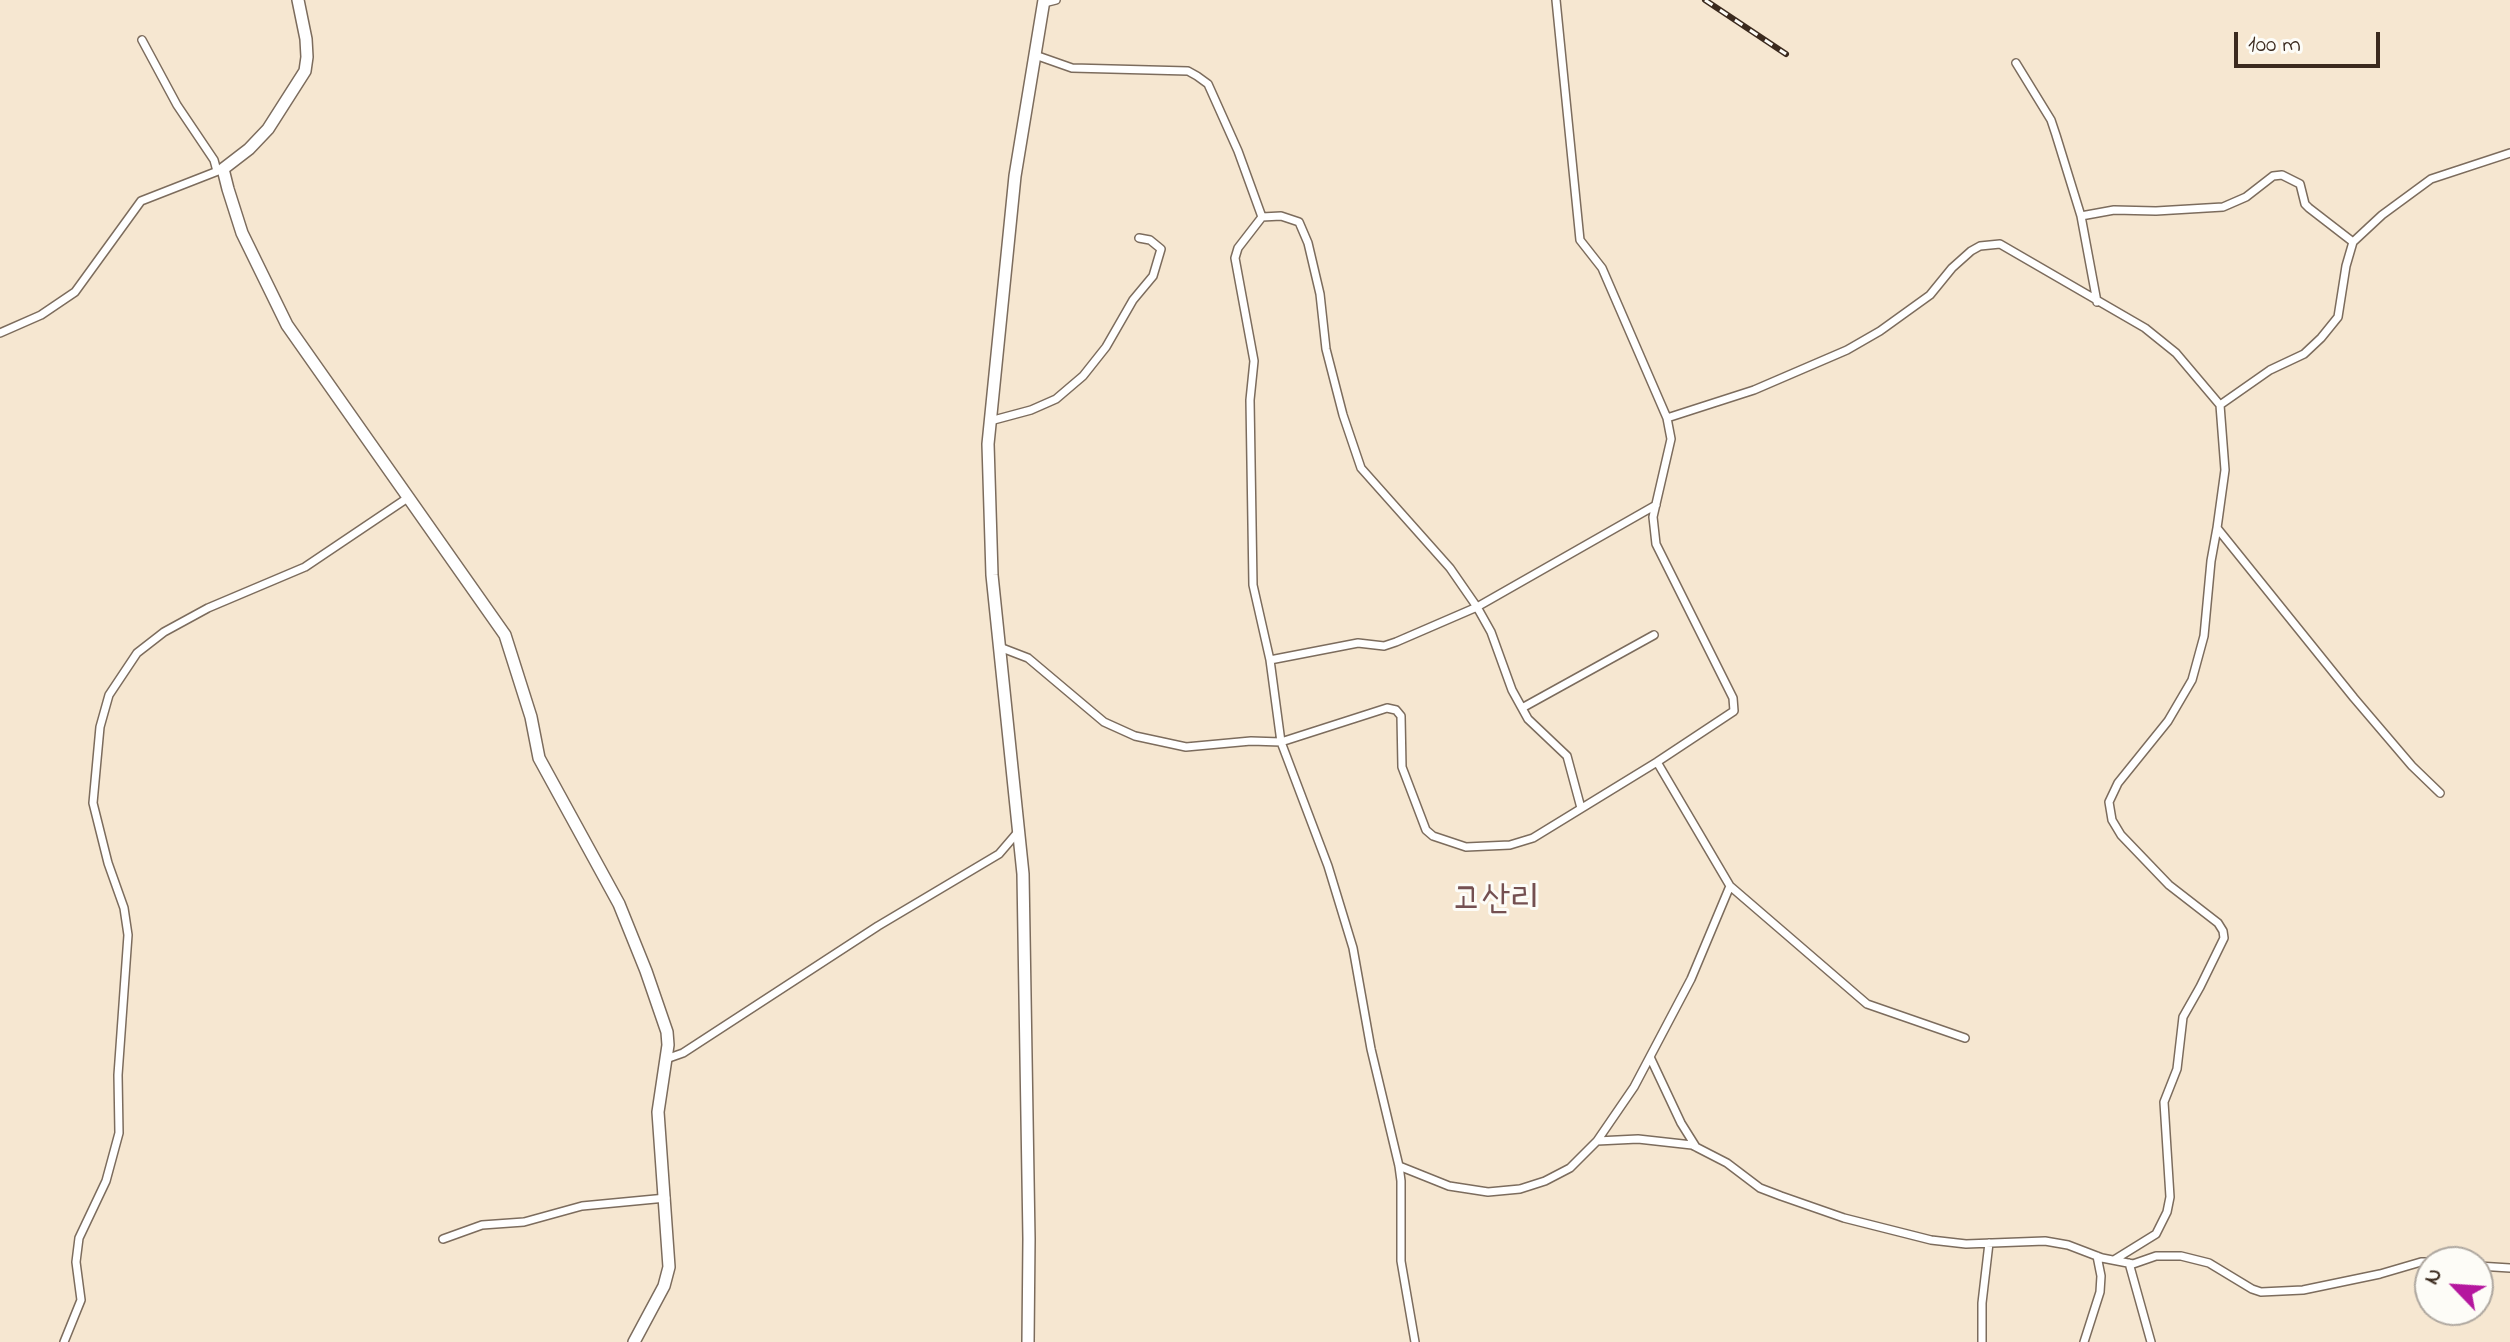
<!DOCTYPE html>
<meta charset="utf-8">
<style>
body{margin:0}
#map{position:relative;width:2510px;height:1342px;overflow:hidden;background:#f6e7d1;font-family:"Indie Flower",sans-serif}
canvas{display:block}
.north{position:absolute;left:2414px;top:1246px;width:80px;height:80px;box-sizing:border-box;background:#fdfcf7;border:2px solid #afa8a0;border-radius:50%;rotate:295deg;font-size:22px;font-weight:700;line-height:32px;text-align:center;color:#3b2a1e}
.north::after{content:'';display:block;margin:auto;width:28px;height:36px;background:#b5179e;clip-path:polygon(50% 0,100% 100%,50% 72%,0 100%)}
.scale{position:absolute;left:2234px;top:32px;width:146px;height:36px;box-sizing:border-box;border:4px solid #3b2a1e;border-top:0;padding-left:10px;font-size:24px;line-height:28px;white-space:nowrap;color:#3b2a1e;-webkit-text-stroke:6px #fdfcf7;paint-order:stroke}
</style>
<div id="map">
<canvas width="2510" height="1342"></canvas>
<div class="north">N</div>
<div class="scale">100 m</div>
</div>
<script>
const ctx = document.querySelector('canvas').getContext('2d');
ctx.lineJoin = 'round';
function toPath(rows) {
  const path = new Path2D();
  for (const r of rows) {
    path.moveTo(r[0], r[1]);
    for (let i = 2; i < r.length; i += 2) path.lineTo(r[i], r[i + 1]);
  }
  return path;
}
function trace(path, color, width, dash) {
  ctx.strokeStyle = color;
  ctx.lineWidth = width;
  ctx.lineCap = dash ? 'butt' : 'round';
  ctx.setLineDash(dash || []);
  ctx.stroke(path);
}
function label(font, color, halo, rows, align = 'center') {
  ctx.font = font + ' "Indie Flower","Poor Story",sans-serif';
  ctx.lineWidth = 6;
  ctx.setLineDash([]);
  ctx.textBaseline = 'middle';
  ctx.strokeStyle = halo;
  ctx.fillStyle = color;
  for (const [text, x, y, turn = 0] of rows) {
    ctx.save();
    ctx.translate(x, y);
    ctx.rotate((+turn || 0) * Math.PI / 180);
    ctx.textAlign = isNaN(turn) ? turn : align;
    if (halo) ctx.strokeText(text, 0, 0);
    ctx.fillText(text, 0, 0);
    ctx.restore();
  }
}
const street = toPath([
 [1044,3,1056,0],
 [142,40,177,105,214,160,217,171],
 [1035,55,1072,68,1188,71,1197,76,1208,84,1238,151,1262,217],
 [2016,63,2051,120,2056,135,2081,216,2097,302],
 [2081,216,2114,210,2156,211,2223,207,2246,197,2273,176,2282,175,2300,184,2305,204,2309,208,2353,242],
 [0,333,41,315,75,292,141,201,223,169],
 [2220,405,2270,370,2304,354,2321,338,2338,317,2346,266,2353,242,2382,215,2431,179,2510,153],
 [1667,418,1754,390,1847,350,1880,331,1930,295,1952,268,1971,251,1980,246,2000,244,2145,328,2176,353,2220,405,2225,470,2217,528,2354,698,2412,766,2440,793],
 [990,421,1031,410,1056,399,1083,376,1106,347,1133,300,1153,276,1161,249,1150,240,1139,238],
 [1002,648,1028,658,1104,722,1135,736,1186,747,1251,741,1281,742,1387,708,1396,710,1401,716,1402,767,1426,830,1433,836,1466,847,1510,845,1533,838,1657,762,1734,711,1733,698,1656,544,1653,517,1671,439,1667,418,1602,268,1580,240,1556,0],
 [1270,660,1358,643,1384,646,1396,642,1477,607,1656,505],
 [1522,708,1654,635],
 [1657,762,1730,886,1867,1004,1965,1038],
 [1650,1057,1681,1123,1696,1147],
 [666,1059,683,1053,878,926,999,854,1017,833],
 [1597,1141,1638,1139,1692,1145,1727,1163,1760,1188,1781,1196,1844,1218,1931,1240,1966,1244,2045,1241,2068,1245,2102,1258,2133,1264,2156,1256,2181,1256,2209,1263,2252,1289,2261,1292,2303,1290,2380,1274,2421,1262,2439,1262],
 [1399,1166,1449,1186,1488,1192,1520,1189,1545,1181,1570,1168,1597,1141,1634,1087,1691,979,1730,886],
 [443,1239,482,1225,524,1222,582,1206,666,1198],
 [2114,1260,2156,1234,2167,1212,2170,1197,2164,1102,2177,1069,2183,1017,2200,987,2224,938,2223,931,2218,923,2169,885,2121,835,2112,820,2109,802,2118,783,2168,721,2192,680,2204,636,2211,561,2217,528],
 [2129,1263,2151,1342],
 [2478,1266,2510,1268],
 [64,1342,81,1300,76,1262,79,1238,106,1181,119,1133,118,1075,128,935,124,908,108,863,93,803,100,727,109,695,137,653,164,632,208,608,305,567,409,497],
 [1415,1342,1401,1261,1401,1181,1399,1166,1371,1049,1353,948,1328,866,1281,742,1270,660,1253,585,1250,400,1254,361,1235,258,1238,248,1262,217,1281,216,1299,222,1308,243,1320,294,1326,349,1343,415,1361,468,1450,568,1477,607,1491,632,1512,690,1528,719,1567,756,1581,808],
 [1982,1342,1982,1303,1989,1243],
 [2084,1342,2100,1292,2101,1276,2097,1256]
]);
const secondary = toPath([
 [298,0,306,39,307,57,305,71,268,129,249,149,223,169,228,189,242,233,287,325,505,635,531,717,539,758,619,904,646,971,667,1032,668,1045,658,1112,669,1267,664,1286,634,1342],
 [1028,1342,1029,1239,1023,874,992,575,988,444,1015,176,1044,0]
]);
trace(street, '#7c6c5d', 10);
trace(secondary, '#7c6c5d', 14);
trace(street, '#fff', 7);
trace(secondary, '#fff', 11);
const rail = toPath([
 [1705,0,1786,54]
]);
trace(rail, '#3b2a1e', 6);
trace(rail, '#fdfcf7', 3, [9]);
label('36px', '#745051', '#fdfcf7', [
 ["고산리",1496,903]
]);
</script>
